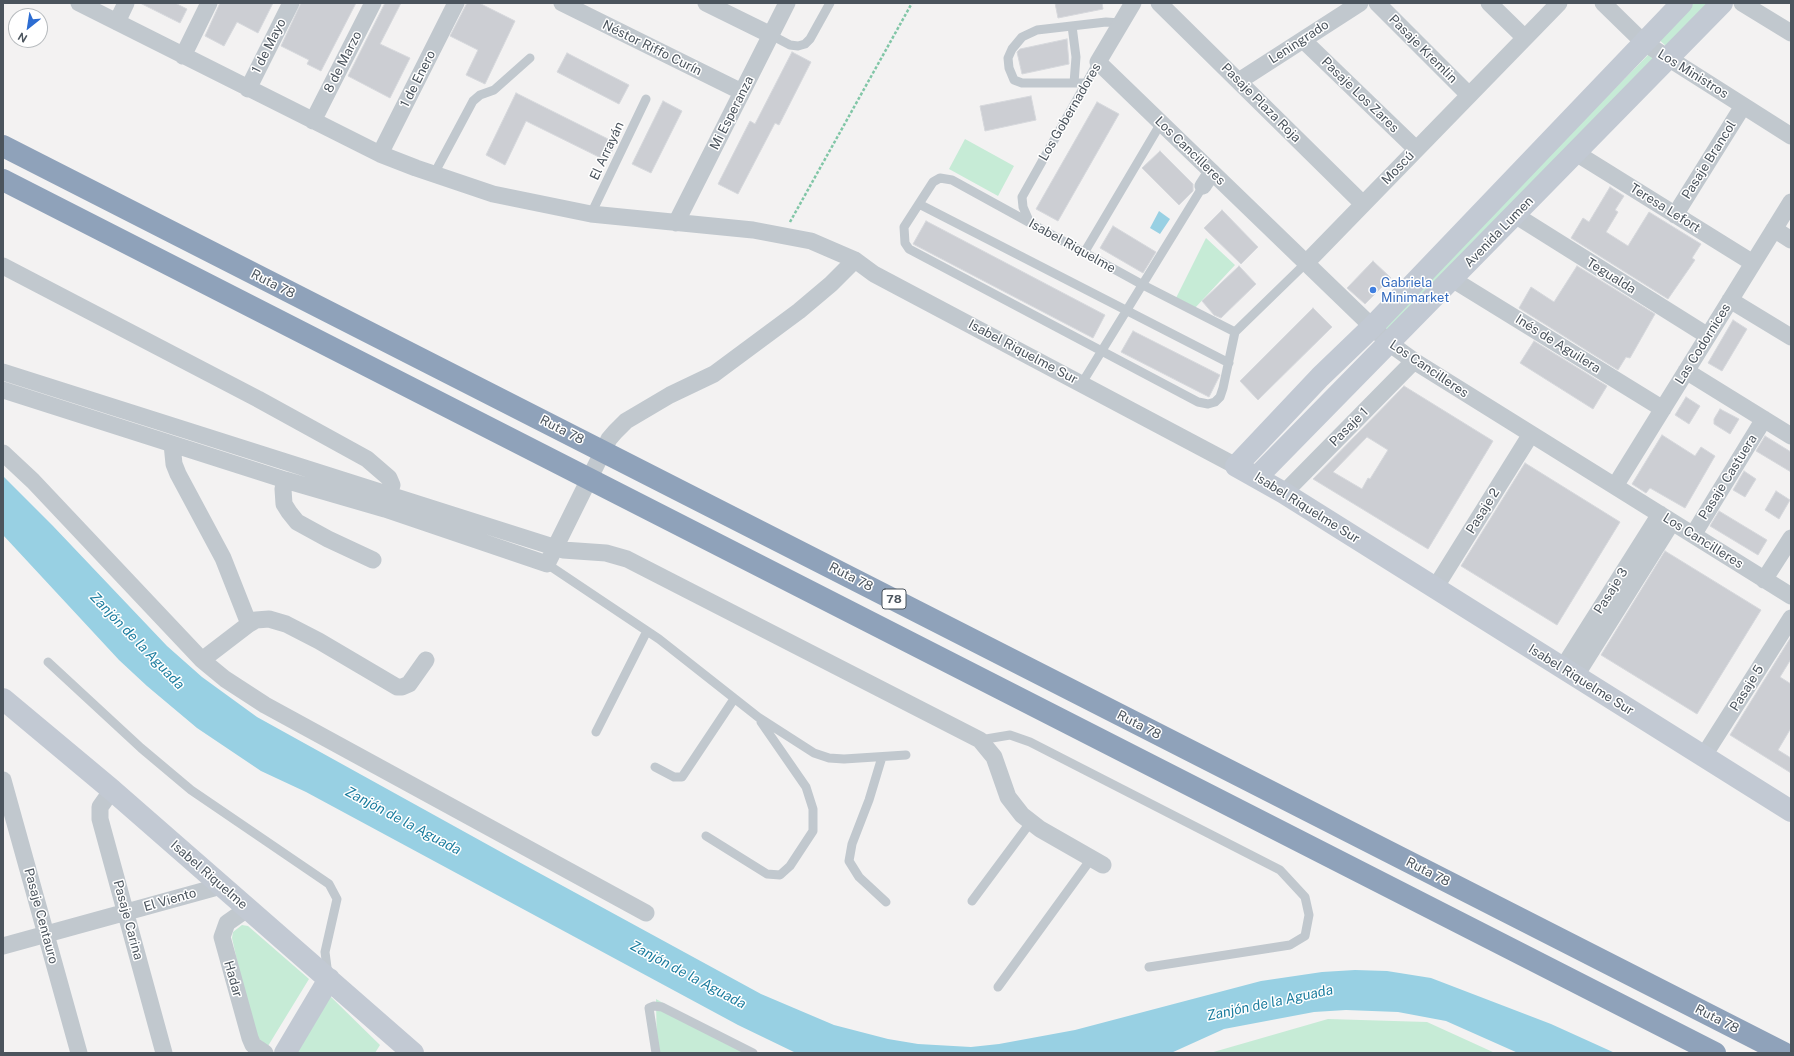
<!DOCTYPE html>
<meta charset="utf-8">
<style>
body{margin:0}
#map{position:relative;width:1794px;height:1056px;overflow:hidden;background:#f3f2f2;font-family:"Public Sans",sans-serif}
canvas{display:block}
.frame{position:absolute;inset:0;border:4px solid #4b545d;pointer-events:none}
.north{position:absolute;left:8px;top:8px;width:40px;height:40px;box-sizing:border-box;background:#fff;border:1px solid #b7bbbe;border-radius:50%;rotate:210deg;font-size:11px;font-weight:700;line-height:16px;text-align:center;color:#4b545d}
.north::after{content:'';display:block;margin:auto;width:14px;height:18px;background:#2d6dd2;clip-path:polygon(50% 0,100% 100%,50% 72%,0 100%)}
</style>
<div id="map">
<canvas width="1794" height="1056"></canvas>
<div class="frame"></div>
<div class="north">N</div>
</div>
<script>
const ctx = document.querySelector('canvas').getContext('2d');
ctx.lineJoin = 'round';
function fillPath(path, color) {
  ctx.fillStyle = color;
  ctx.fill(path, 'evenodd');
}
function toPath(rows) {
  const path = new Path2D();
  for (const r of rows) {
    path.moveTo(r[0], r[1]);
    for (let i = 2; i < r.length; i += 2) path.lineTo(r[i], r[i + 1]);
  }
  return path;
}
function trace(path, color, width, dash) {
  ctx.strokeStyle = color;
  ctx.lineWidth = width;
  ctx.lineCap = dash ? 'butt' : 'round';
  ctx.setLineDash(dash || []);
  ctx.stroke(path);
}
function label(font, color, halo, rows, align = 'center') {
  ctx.font = font + ' "Public Sans",sans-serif';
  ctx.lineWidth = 3;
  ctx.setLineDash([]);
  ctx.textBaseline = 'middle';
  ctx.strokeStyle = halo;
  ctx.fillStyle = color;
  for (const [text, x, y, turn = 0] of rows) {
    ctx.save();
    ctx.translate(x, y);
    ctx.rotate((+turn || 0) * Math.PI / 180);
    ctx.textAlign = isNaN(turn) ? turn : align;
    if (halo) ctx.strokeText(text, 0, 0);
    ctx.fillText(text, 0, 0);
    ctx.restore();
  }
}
fillPath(toPath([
 [1691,3,1708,3,1666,46,1657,38],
 [1649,54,1661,61,1392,335,1381,325],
 [965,139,1014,166,998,196,949,169],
 [1206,238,1235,265,1195,308,1176,298],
 [242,925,248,926,309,979,268,1046,259,1039,252,1028,232,938,233,932],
 [330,996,380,1045,375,1053,297,1053],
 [656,999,751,1053,657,1053],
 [1328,1019,1427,1022,1495,1053,1210,1053]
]), '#c6ebd6');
fillPath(toPath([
 [1159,211,1170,219,1160,234,1150,228],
 [3,476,53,526,167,646,202,677,257,717,519,862,761,994,834,1025,888,1039,918,1044,971,1047,999,1044,1075,1030,1261,981,1322,972,1355,970,1387,971,1431,978,1551,1024,1615,1053,1518,1053,1446,1021,1398,1012,1346,1010,1314,1012,1224,1029,1171,1053,796,1053,738,1025,306,792,261,771,197,728,147,686,119,660,3,535]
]), '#98d0e3');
const building = toPath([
 [140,3,175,3,187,9,180,23,140,3],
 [220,3,273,3,258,33,237,22,224,46,205,36,220,3],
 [301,3,356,3,321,71,307,64,309,60,281,46,301,3],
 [385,3,401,3,380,44,410,58,390,98,348,76,385,3],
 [467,3,479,3,515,21,485,84,466,75,478,50,450,36,467,3],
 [1055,3,1102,3,1103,9,1058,18,1055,3],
 [1067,39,1069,64,1022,74,1017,52,1020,49,1067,39],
 [792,52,811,62,779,125,775,123,738,194,718,184,750,121,755,124,792,52],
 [567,53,629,85,619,104,557,72,567,53],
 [516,93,616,143,607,161,526,121,505,165,486,155,516,93],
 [1031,96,1036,120,985,131,980,106,1031,96],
 [663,101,682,111,651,173,632,164,663,101],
 [1097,102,1119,114,1058,221,1036,209,1097,102],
 [1160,151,1193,184,1193,191,1179,205,1142,168,1160,151],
 [1610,187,1624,196,1615,210,1618,212,1606,232,1628,246,1649,212,1701,244,1692,258,1695,260,1668,299,1571,238,1583,218,1589,222,1610,187],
 [1222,210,1258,247,1241,264,1204,228,1222,210],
 [926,221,1105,315,1093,338,913,244,926,221],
 [1113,226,1156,252,1143,273,1100,248,1113,226],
 [1373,261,1391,278,1365,304,1347,288,1373,261],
 [1239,266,1256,284,1221,318,1214,315,1202,301,1239,266],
 [1577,266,1655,314,1630,358,1626,357,1618,370,1519,308,1531,287,1554,302,1577,266],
 [1313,308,1332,327,1258,400,1240,381,1313,308],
 [1733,320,1747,329,1722,371,1708,363,1733,320],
 [1133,331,1220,375,1209,397,1121,352,1133,331],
 [1534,341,1607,386,1593,409,1520,363,1534,341],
 [1404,386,1493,441,1428,549,1313,479,1404,386],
 [1367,437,1388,450,1370,479,1368,478,1362,489,1333,472,1367,437],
 [1686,397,1700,406,1689,424,1675,415,1686,397],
 [1720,409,1739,419,1730,434,1714,424,1714,419,1720,409],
 [1662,435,1695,456,1701,447,1715,456,1685,508,1650,488,1646,493,1632,484,1662,435],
 [1765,436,1791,452,1791,472,1756,451,1765,436],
 [1525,463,1620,522,1557,625,1461,566,1525,463],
 [1744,471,1756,479,1745,497,1733,490,1744,471],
 [1776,491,1790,500,1779,519,1765,510,1776,491],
 [1719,511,1767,540,1758,555,1710,526,1719,511],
 [1665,551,1761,610,1697,714,1601,655,1665,551],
 [1791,637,1791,659,1780,677,1791,684,1791,728,1778,750,1791,758,1791,773,1730,735,1791,637]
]);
fillPath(building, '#ccced3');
trace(building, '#d6d8dc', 1);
trace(toPath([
 [790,222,912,3]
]), '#81c6a7', 2.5, [3, 2]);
trace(toPath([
 [1072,26,1076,57,1074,83],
 [771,35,790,45,798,46,805,44,810,39,830,3],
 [1086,83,1022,83,1014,80,1009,68,1008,58,1012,49,1022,37,1037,30,1106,22,1120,23],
 [434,174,473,101,480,95,494,90,530,58],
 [940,178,952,180,1143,285,1235,332,1223,388,1220,397,1215,402,1208,404,1198,402,909,249,905,243,904,227,933,182,940,178],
 [919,204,1229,363],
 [591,214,646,99],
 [1030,223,1023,207,1022,197,1098,62],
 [1084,253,1161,123],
 [1235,332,1306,263],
 [1082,383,1203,186],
 [547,564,659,639,758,717,814,753,829,758,844,759,906,755],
 [48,662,141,748,191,790,329,884,337,899,325,952,328,975],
 [596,732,647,631],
 [980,740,1010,735,1030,742,1280,870,1305,897,1309,915,1305,936,1290,945,1149,967],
 [882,757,869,800,852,844,849,861,859,877,886,902],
 [655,767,674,777,682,777,734,699],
 [706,836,767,874,780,875,790,866,813,831,813,809,806,787,761,722],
 [972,901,1030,823],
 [998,987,1091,859],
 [656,1053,649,1008,654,1006,662,1007,753,1053]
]), '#c1c8ce', 9);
trace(toPath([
 [79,3,380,154,416,168,493,194,591,214,753,230,811,241,855,260,874,274,1236,466],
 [562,3,742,92],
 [706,3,771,35],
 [1133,3,1098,62,1389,343,1414,361,1791,596],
 [1159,3,1363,204],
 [1377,3,1469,95],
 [1489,3,1525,38],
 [1603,3,1643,42,1791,136],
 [1742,3,1791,33],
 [117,22,126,3],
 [1303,40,1416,149],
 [183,56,209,3],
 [1239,81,1360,3],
 [248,89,291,3],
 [313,121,373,3],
 [1576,153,1753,263],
 [380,154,456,3],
 [1203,186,1212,172],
 [1515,215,1708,336],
 [1675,215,1743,106],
 [676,223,787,3],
 [1774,229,1791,240],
 [1306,263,1559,3],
 [3,266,258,399,367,459,389,478,392,485,387,505],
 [1452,279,1663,409],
 [1730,300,1791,337],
 [1686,371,1791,436],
 [3,372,563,550,606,553,627,559,980,740,994,757,1008,797,1022,815,1040,829,1103,865],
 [3,390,285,480,385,509,547,564,609,439,615,432,626,421,670,395,714,374,799,311,831,284,855,260],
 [172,444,174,464,178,474,223,558,249,624],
 [3,453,33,481,202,660,225,679,265,705,646,913],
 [285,480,283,489,284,504,289,512,297,522,328,539,373,560],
 [1615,486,1791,202],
 [1284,493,1414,361],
 [1693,535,1764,419],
 [1764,580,1791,538],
 [1435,588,1531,434],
 [202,660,249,624,256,620,269,619,286,624,319,641,397,687,402,687,409,684,426,660],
 [1562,669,1660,514],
 [1575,677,1672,522],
 [1703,757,1791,618],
 [3,780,79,1053],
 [112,790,100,807,100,819,164,1053],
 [247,909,227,923,222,937,250,1038,253,1045,265,1053],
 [3,946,221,886]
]), '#c1c8ce', 17);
trace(toPath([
 [1682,3,1372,327,1320,377,1236,466,1284,493,1791,811],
 [1257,477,1722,3],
 [3,699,112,790,413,1053],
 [285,1053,329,979]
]), '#c2c9d3', 22);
trace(toPath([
 [3,146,1784,1053],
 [3,180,1715,1053]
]), '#8fa2ba', 22);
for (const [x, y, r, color] of [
 [1373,290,4,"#3f7fe0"]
]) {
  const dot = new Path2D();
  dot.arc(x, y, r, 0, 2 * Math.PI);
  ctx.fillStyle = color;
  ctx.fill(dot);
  trace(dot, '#fff', 1.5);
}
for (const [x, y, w] of [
 [894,599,24]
]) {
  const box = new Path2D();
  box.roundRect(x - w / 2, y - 10, w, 20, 3);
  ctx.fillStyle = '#fff';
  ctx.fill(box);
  trace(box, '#4b545d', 1);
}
label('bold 12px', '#4b545d', null, [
 ["78",894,599]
]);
label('13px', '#4b545d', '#fff', [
 ["Leningrado",1299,42,-33],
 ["1 de Mayo",269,46,-63],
 ["Néstor Riffo Curín",652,48,26],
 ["Pasaje Kremlin",1423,49,45],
 ["8 de Marzo",343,62,-63],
 ["Los Ministros",1693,74,32],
 ["1 de Enero",418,79,-63],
 ["Pasaje Los Zares",1360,95,44],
 ["Pasaje Plaza Roja",1261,103,45],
 ["Los Gobernadores",1070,112,-60],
 ["Mi Esperanza",732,113,-63],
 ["El Arrayán",607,151,-65],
 ["Los Cancilleres",1190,151,44],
 ["Pasaje Brancol",1709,160,-58],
 ["Moscú",1398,168,-46],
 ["Teresa Lefort",1665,208,32],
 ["Avenida Lumen",1499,232,-46],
 ["Isabel Riquelme",1072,246,29],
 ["Tegualda",1611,276,32],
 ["Ruta 78",273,284,27],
 ["Inés de Aguilera",1558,344,32],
 ["Las Codornices",1703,344,-58],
 ["Isabel Riquelme Sur",1023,352,28],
 ["Los Cancilleres",1429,369,34],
 ["Pasaje 1",1349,427,-45],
 ["Ruta 78",562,430,27],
 ["Pasaje Castuera",1728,477,-58],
 ["Isabel Riquelme Sur",1307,508,32],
 ["Pasaje 2",1483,511,-58],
 ["Los Cancilleres",1703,541,32],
 ["Ruta 78",851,577,27],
 ["Pasaje 3",1611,591,-58],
 ["Isabel Riquelme Sur",1581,680,32],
 ["Pasaje 5",1747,688,-58],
 ["Ruta 78",1139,725,27],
 ["Ruta 78",1428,872,27],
 ["Isabel Riquelme",209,875,41],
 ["El Viento",170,900,-16],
 ["Pasaje Centauro",41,916,75],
 ["Pasaje Carina",128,920,75],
 ["Hadar",233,979,74],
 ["Ruta 78",1717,1019,27]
]);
label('13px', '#366cbe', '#fff', [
 ["Gabriela",1381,283],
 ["Minimarket",1381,298]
], 'left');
label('italic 14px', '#1c7d9f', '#fff', [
 ["Zanjón de la Aguada",137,641,46],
 ["Zanjón de la Aguada",403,821,28],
 ["Zanjón de la Aguada",688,975,28],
 ["Zanjón de la Aguada",1270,1003,-12]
]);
</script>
